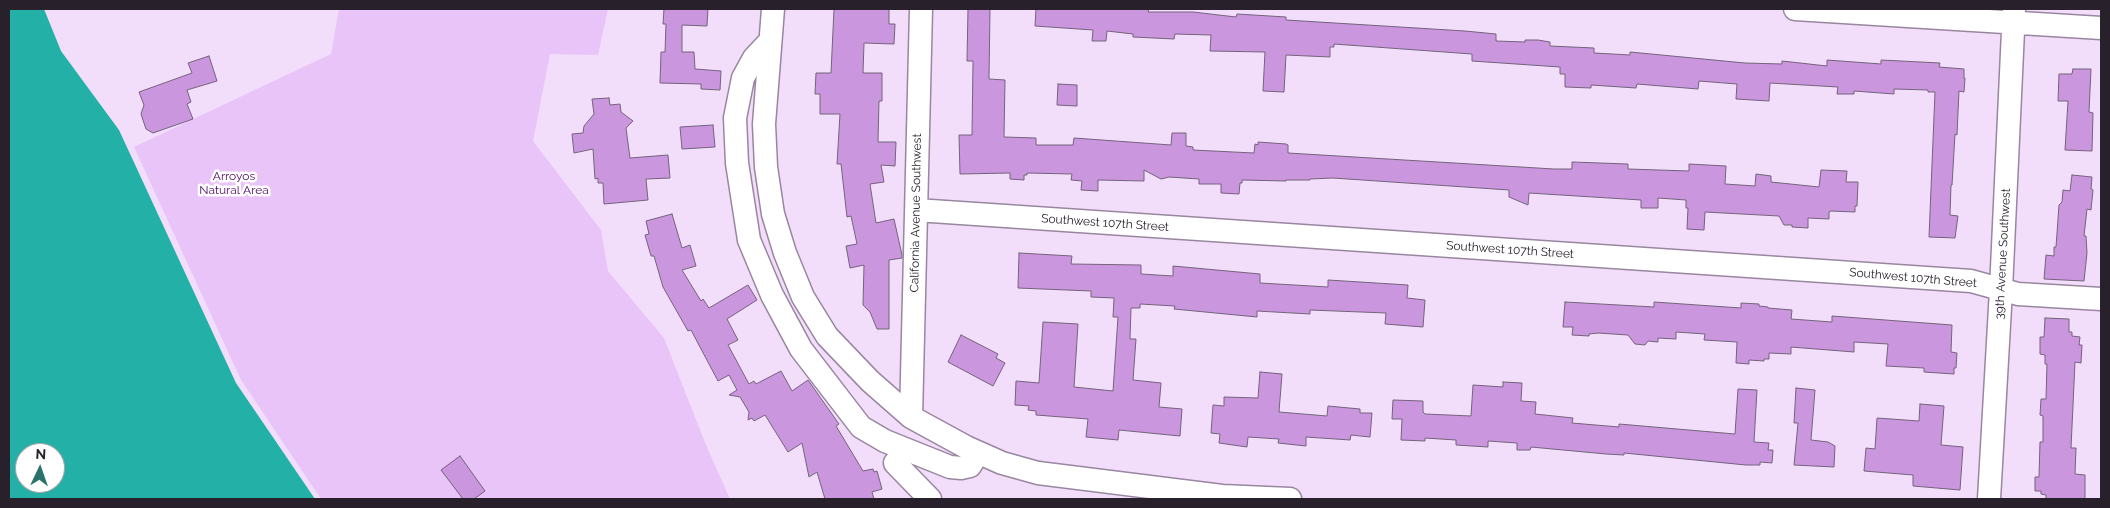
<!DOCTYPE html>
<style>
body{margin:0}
#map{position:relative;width:2110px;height:508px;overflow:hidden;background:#f2defb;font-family:Raleway,sans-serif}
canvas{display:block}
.frame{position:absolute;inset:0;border:10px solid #28202b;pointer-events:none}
.north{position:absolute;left:15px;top:443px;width:50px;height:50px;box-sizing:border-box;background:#fff;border:1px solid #a9a6aa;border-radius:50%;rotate:3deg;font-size:14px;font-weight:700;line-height:20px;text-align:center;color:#28202b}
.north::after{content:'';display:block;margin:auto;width:18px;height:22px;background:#2a736d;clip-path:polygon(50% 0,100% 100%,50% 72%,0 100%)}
</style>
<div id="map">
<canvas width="2110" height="508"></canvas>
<div class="frame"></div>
<div class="north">N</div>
</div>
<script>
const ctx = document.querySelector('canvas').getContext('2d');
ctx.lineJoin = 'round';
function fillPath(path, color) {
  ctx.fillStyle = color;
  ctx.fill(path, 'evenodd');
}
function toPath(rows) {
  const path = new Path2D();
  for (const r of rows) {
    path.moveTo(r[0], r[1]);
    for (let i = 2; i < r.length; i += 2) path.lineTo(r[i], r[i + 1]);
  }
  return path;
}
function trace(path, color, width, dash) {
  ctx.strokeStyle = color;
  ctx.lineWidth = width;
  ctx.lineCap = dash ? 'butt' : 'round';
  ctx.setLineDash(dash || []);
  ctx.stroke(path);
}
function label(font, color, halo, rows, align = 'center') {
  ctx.font = font + ' Raleway,sans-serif';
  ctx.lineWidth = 5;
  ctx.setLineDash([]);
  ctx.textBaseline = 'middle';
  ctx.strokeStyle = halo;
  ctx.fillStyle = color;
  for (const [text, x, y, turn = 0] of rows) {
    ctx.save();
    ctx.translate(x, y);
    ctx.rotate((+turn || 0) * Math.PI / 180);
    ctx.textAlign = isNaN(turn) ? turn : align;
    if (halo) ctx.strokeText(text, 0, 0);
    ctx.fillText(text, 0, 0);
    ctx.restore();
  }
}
fillPath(toPath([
 [339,9,608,9,598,55,550,54,533,141,601,230,608,271,664,338,706,445,730,499,321,499,241,380,134,147,331,54]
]), '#e9c4f8');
fillPath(toPath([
 [9,9,44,9,61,51,119,130,236,383,315,499,9,499],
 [25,453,55,453,55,483,25,483]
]), '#23b1a7');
const building = toPath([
 [664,9,708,9,707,26,682,25,682,52,694,52,695,69,721,71,720,90,701,89,701,84,660,83,661,52,665,52,666,24,663,24,664,9],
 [834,9,889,9,889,24,895,24,894,44,864,43,863,73,882,73,882,101,879,101,878,142,896,142,895,166,881,165,884,182,870,184,876,223,894,219,902,255,902,258,889,260,889,329,877,329,870,312,863,305,864,265,850,268,846,246,857,244,851,216,847,217,841,164,837,164,840,114,820,114,820,94,815,94,816,73,831,73,834,9],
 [968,9,990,9,989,79,1005,80,1004,137,1036,138,1036,145,1073,145,1074,138,1171,145,1172,133,1186,133,1186,146,1193,147,1193,150,1254,153,1255,144,1258,145,1258,142,1286,144,1288,145,1288,153,1554,169,1572,169,1572,162,1628,164,1628,169,1689,171,1689,164,1726,166,1725,184,1755,186,1756,174,1771,176,1771,182,1819,187,1821,170,1847,171,1846,182,1858,182,1857,206,1855,206,1855,212,1831,211,1829,212,1829,219,1808,218,1808,228,1792,227,1792,225,1784,225,1779,216,1705,212,1704,230,1687,229,1688,208,1686,208,1686,200,1658,198,1658,208,1641,208,1641,200,1529,193,1528,205,1509,197,1509,190,1333,178,1310,179,1310,180,1286,180,1286,181,1242,180,1242,183,1240,183,1239,194,1221,193,1221,184,1199,184,1199,179,1169,177,1161,179,1144,170,1144,181,1098,180,1098,191,1081,190,1082,181,1071,180,1072,174,1027,173,1027,175,1024,175,1024,180,1010,179,1010,173,960,174,959,135,972,135,973,61,967,61,968,9],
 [1036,9,1149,9,1148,12,1193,12,1236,17,1237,14,1286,17,1286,20,1465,31,1496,34,1496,41,1525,42,1525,40,1538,40,1550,42,1550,46,1594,48,1594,53,1630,55,1630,52,1745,63,1782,64,1782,61,1827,66,1827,60,1881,64,1881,60,1940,63,1939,67,1964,69,1964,78,1965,78,1964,92,1959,91,1957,135,1955,134,1952,185,1951,185,1950,215,1958,216,1955,238,1929,237,1935,92,1928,92,1928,90,1894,89,1894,94,1854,91,1854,94,1837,94,1838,87,1770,83,1769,101,1736,99,1737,84,1699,81,1698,89,1637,84,1636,88,1591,85,1591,88,1565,87,1565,74,1560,74,1560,67,1472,61,1472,54,1334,44,1334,47,1330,47,1330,57,1286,55,1284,92,1263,91,1265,52,1210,51,1211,35,1175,34,1174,39,1133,37,1133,34,1107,31,1106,41,1092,41,1093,30,1035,26,1036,9],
 [209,56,217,81,187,90,191,102,187,104,193,119,153,133,146,129,141,114,144,105,139,92,192,73,188,63,209,56],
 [2073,69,2091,69,2089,112,2093,113,2092,151,2065,150,2068,101,2058,101,2059,74,2072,74,2073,69],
 [1058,84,1077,85,1077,106,1057,105,1058,84],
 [609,98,610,105,620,104,621,112,633,121,626,128,630,158,668,155,670,178,646,179,648,200,604,204,603,183,598,183,598,178,595,179,593,149,574,153,572,134,583,133,584,126,594,114,592,99,609,98],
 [713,125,715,147,682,149,680,127,713,125],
 [2072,175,2092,177,2091,189,2093,190,2091,210,2087,209,2084,236,2086,236,2087,253,2084,281,2044,279,2046,255,2054,256,2054,247,2056,247,2059,205,2062,202,2063,190,2070,191,2072,175],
 [672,214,682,248,690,245,696,266,682,270,701,301,703,299,709,308,748,285,757,300,727,319,738,340,728,345,749,384,754,381,756,384,781,371,792,391,808,380,839,424,836,426,863,471,873,469,874,472,877,471,882,489,872,492,874,499,825,499,817,472,809,477,802,443,788,452,765,415,754,421,752,418,748,420,749,412,740,397,729,395,737,390,729,375,718,381,691,330,688,331,663,287,654,256,651,256,645,235,649,234,646,221,672,214],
 [1019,253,1072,256,1071,264,1141,265,1141,274,1173,276,1173,266,1260,274,1260,283,1328,287,1328,280,1408,285,1407,298,1425,300,1423,327,1385,324,1386,313,1310,310,1310,314,1257,311,1257,317,1174,309,1175,306,1140,304,1140,308,1131,308,1130,339,1136,339,1133,380,1161,383,1159,407,1182,409,1180,436,1119,430,1118,440,1086,437,1088,419,1036,415,1036,411,1028,410,1029,406,1015,405,1016,381,1039,383,1043,322,1078,324,1074,387,1113,391,1118,317,1113,317,1114,298,1091,297,1091,291,1018,288,1019,253],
 [1565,302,1654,307,1654,302,1741,308,1741,303,1759,304,1759,306,1768,307,1768,308,1792,310,1791,319,1832,322,1832,316,1952,325,1951,352,1957,353,1956,368,1954,368,1954,374,1924,372,1924,368,1886,366,1888,344,1854,342,1854,352,1791,347,1791,354,1769,353,1769,359,1764,359,1764,361,1749,360,1749,364,1736,363,1737,342,1704,340,1705,334,1676,332,1676,339,1658,338,1658,342,1648,341,1645,345,1635,344,1628,335,1598,333,1589,334,1589,336,1572,335,1573,327,1563,327,1565,302],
 [2045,318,2069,319,2069,332,2072,332,2072,336,2080,337,2079,345,2082,345,2081,363,2075,362,2071,448,2076,448,2075,474,2085,475,2085,499,2046,499,2046,495,2041,494,2041,491,2035,491,2035,477,2039,477,2040,442,2043,442,2043,416,2040,415,2041,399,2046,399,2047,364,2045,364,2045,355,2040,354,2040,337,2044,337,2045,318],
 [961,335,998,354,996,358,1005,363,993,386,948,362,961,335],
 [1260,372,1282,374,1279,412,1327,416,1328,406,1360,409,1360,413,1372,413,1370,437,1351,435,1350,440,1306,437,1306,446,1278,443,1279,439,1248,437,1247,447,1219,443,1220,434,1211,433,1213,405,1224,406,1224,397,1258,398,1260,372],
 [1503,382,1522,383,1521,401,1536,402,1535,414,1573,418,1572,423,1619,427,1619,424,1735,434,1738,389,1757,390,1754,442,1769,443,1768,450,1773,450,1772,463,1760,462,1760,465,1746,465,1624,453,1624,455,1606,454,1531,447,1530,450,1517,450,1517,443,1488,441,1488,447,1456,445,1456,440,1425,438,1425,441,1401,440,1402,419,1392,419,1393,400,1423,401,1423,412,1425,414,1471,416,1473,385,1503,387,1503,382],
 [1796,388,1815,390,1811,440,1828,442,1835,446,1834,467,1794,465,1798,423,1794,423,1796,388],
 [1920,404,1944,406,1941,445,1963,447,1960,490,1913,486,1913,475,1864,471,1866,448,1875,449,1877,418,1919,421,1920,404],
 [460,456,485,491,474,499,463,499,441,470,460,456]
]);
fillPath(building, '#ca97de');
trace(building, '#74627b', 1);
const minor = toPath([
 [773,9,764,124,766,167,773,214,785,253,803,297,827,336,870,381,911,417,966,447,1002,463,1038,473,1222,496,1290,499],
 [1795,9,2101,28],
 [770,41,754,58,743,78,735,118,737,163,749,240,772,295,801,349,861,427,885,441,950,467,961,468,970,466,978,453],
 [916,210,1971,281,2018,294,2101,299],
 [911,417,921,9],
 [895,463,930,499],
 [1989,499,2001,290,2014,9]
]);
trace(minor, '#9986a0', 25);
trace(minor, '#fff', 22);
label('12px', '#4e0b62', '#fff', [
 ["Arroyos",234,176],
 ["Natural Area",234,190]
]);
label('12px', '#28202b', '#fff', [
 ["California Avenue Southwest",916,213,-89],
 ["Southwest 107th Street",1105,223,4],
 ["Southwest 107th Street",1510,250,4],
 ["39th Avenue Southwest",2003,254,-87],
 ["Southwest 107th Street",1913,278,5]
]);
</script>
